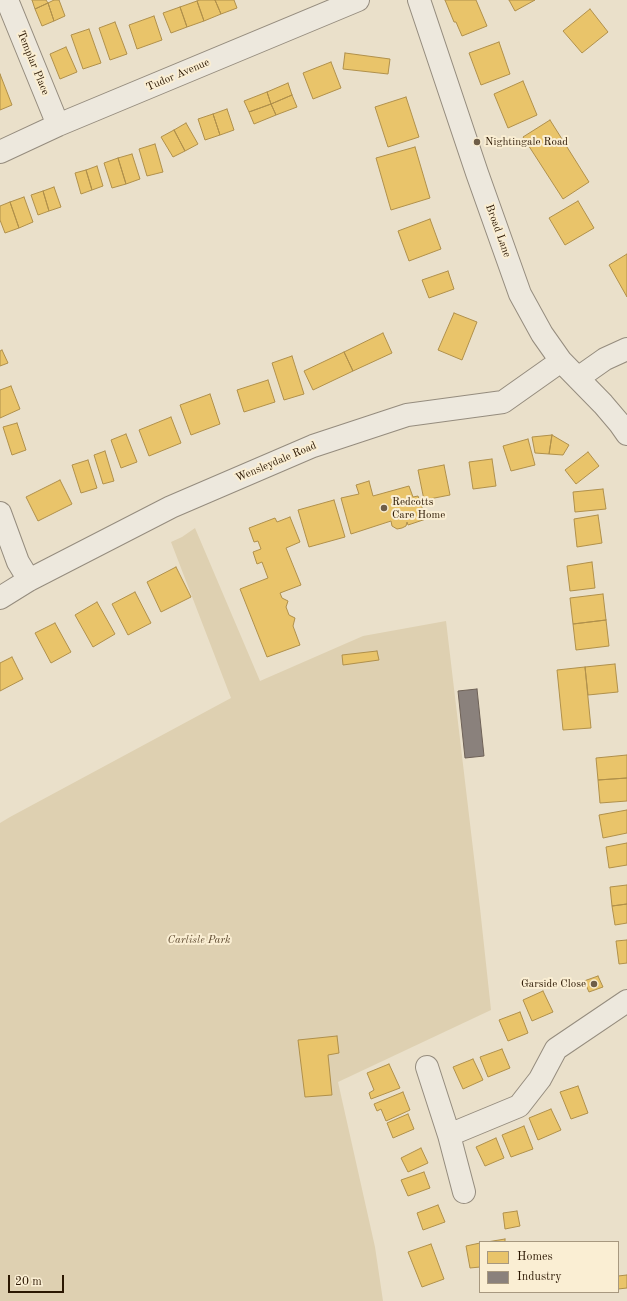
<!DOCTYPE html>
<style>
body{margin:0}
#map{position:relative;width:627px;height:1301px;overflow:hidden;background:#eae0ca;font-family:"Old Standard TT",serif}
canvas{display:block}
.legend{position:absolute;left:479px;top:1241px;width:140px;height:52px;box-sizing:border-box;background:#faeed3;border:1px solid #a7987f;margin:0;padding:5px 7px;list-style:none;font-size:12px;color:#2b1702}
.legend li{display:flex;align-items:center;gap:8px;height:20px}
.legend b{width:20px;border:1px solid #a7987f}
.scale{position:absolute;left:8px;top:1275px;width:56px;height:18px;box-sizing:border-box;border:2px solid #2b1702;border-top:0;padding-left:5px;font-size:12px;line-height:14px;white-space:nowrap;color:#2b1702;-webkit-text-stroke:3px #faeed3;paint-order:stroke}
</style>
<div id="map">
<canvas width="627" height="1301"></canvas>
<ul class="legend">
<li><b style="height:11px;background:#e9c46a"></b>Homes</li>
<li><b style="height:11px;background:#8a817c"></b>Industry</li>
</ul>
<div class="scale">20 m</div>
</div>
<script>
const ctx = document.querySelector('canvas').getContext('2d');
ctx.lineJoin = 'round';
function fillPath(path, color) {
  ctx.fillStyle = color;
  ctx.fill(path, 'evenodd');
}
function toPath(rows) {
  const path = new Path2D();
  for (const r of rows) {
    path.moveTo(r[0], r[1]);
    for (let i = 2; i < r.length; i += 2) path.lineTo(r[i], r[i + 1]);
  }
  return path;
}
function trace(path, color, width, dash) {
  ctx.strokeStyle = color;
  ctx.lineWidth = width;
  ctx.lineCap = dash ? 'butt' : 'round';
  ctx.setLineDash(dash || []);
  ctx.stroke(path);
}
function label(font, color, halo, rows, align = 'center') {
  ctx.font = font + ' "Old Standard TT",serif';
  ctx.lineWidth = 4;
  ctx.setLineDash([]);
  ctx.textBaseline = 'middle';
  ctx.strokeStyle = halo;
  ctx.fillStyle = color;
  for (const [text, x, y, turn = 0] of rows) {
    ctx.save();
    ctx.translate(x, y);
    ctx.rotate((+turn || 0) * Math.PI / 180);
    ctx.textAlign = isNaN(turn) ? turn : align;
    if (halo) ctx.strokeText(text, 0, 0);
    ctx.fillText(text, 0, 0);
    ctx.restore();
  }
}
fillPath(toPath([
 [195,528,260,681,363,636,446,621,480,908,491,1010,338,1082,375,1247,383,1301,0,1301,0,823,10,817,231,698,171,542,182,537]
]), '#ded0b1');
const homes = toPath([
 [32,0,46,0,48,3,35,9,32,0],
 [54,0,59,0,65,16,54,21,48,3,54,0],
 [199,0,215,0,221,14,204,21,197,1,199,0],
 [215,0,234,0,237,8,221,14,215,0],
 [445,0,476,0,487,26,462,36,456,22,454,22,445,0],
 [509,0,535,0,515,11,509,0],
 [197,1,204,21,187,27,180,7,197,1],
 [48,3,54,21,42,26,35,9,48,3],
 [180,7,187,27,171,33,163,13,180,7],
 [590,9,608,32,582,53,563,31,590,9],
 [154,16,162,40,137,49,129,25,154,16],
 [115,22,127,54,110,60,99,28,115,22],
 [89,29,101,63,83,69,71,35,89,29],
 [499,42,510,74,481,85,469,53,499,42],
 [66,47,77,72,60,79,50,54,66,47],
 [345,53,390,59,388,74,343,69,345,53],
 [331,62,341,88,313,99,303,73,331,62],
 [0,74,12,105,0,110,0,74],
 [523,81,537,115,508,128,494,94,523,81],
 [288,83,292,95,271,104,267,92,288,83],
 [267,92,271,104,249,112,244,101,267,92],
 [292,95,297,107,276,115,271,104,292,95],
 [406,97,419,137,388,147,375,107,406,97],
 [271,104,276,115,254,124,249,112,271,104],
 [227,109,234,130,220,135,213,114,227,109],
 [213,114,220,135,205,140,198,119,213,114],
 [550,120,589,182,563,199,523,137,550,120],
 [186,123,198,144,185,151,174,130,186,123],
 [174,130,185,151,173,157,161,137,174,130],
 [155,144,163,172,147,176,139,149,155,144],
 [415,147,430,198,391,210,376,158,415,147],
 [132,154,140,179,126,184,118,158,132,154],
 [118,158,126,184,112,188,104,163,118,158],
 [97,166,103,186,92,190,86,170,97,166],
 [86,170,92,190,81,194,75,173,86,170],
 [54,187,61,207,49,211,43,191,54,187],
 [43,191,49,211,38,215,31,195,43,191],
 [24,197,33,222,19,228,10,202,24,197],
 [578,201,594,228,565,245,549,218,578,201],
 [10,202,19,228,5,233,0,220,0,206,10,202],
 [430,219,441,249,409,261,398,231,430,219],
 [627,254,627,297,609,265,627,254],
 [448,271,454,289,429,298,422,280,448,271],
 [454,313,477,322,462,360,438,350,454,313],
 [383,333,392,353,353,371,344,352,383,333],
 [2,350,8,363,0,366,0,351,2,350],
 [344,352,353,371,313,390,304,371,344,352],
 [292,356,304,394,284,400,272,363,292,356],
 [268,380,275,402,244,412,237,390,268,380],
 [11,386,20,409,0,418,0,390,11,386],
 [210,394,220,424,191,435,180,405,210,394],
 [171,417,181,443,149,456,139,430,171,417],
 [17,423,26,450,12,455,3,427,17,423],
 [126,434,137,462,121,468,111,440,126,434],
 [552,435,549,454,535,453,532,437,552,435],
 [552,435,569,445,563,455,549,454,552,435],
 [528,439,535,465,511,471,503,446,528,439],
 [105,451,114,481,103,484,94,455,105,451],
 [588,452,599,466,576,484,565,470,588,452],
 [492,459,496,486,473,489,469,462,492,459],
 [88,460,97,488,81,493,72,465,88,460],
 [444,465,450,495,424,500,418,470,444,465],
 [60,480,72,504,38,521,26,497,60,480],
 [369,481,373,496,409,486,413,497,418,496,426,519,408,525,407,522,406,526,402,528,397,529,392,526,391,521,351,534,341,498,359,494,356,485,369,481],
 [603,489,606,509,575,512,573,492,603,489],
 [334,500,345,537,309,547,298,510,334,500],
 [598,515,602,543,577,547,574,519,598,515],
 [290,517,300,542,286,548,301,585,280,593,282,598,288,601,286,607,289,615,295,618,293,626,300,645,267,657,240,589,268,578,262,562,257,564,253,552,261,549,258,541,254,542,249,528,275,518,277,522,290,517],
 [592,562,595,588,570,591,567,566,592,562],
 [176,567,191,597,161,612,147,582,176,567],
 [135,592,151,623,128,635,112,604,135,592],
 [603,594,606,620,573,624,570,598,603,594],
 [97,602,115,634,93,647,75,615,97,602],
 [606,620,609,646,576,650,573,624,606,620],
 [55,623,71,652,51,663,35,633,55,623],
 [377,651,379,660,343,665,342,655,377,651],
 [12,657,23,679,0,691,0,663,12,657],
 [615,664,618,692,588,695,585,667,615,664],
 [585,667,591,728,563,730,557,670,585,667],
 [627,755,627,778,598,780,596,758,627,755],
 [627,778,627,801,600,803,598,780,627,778],
 [627,810,627,833,603,838,599,815,627,810],
 [627,843,627,865,609,868,606,847,627,843],
 [627,885,627,904,612,906,610,887,627,885],
 [627,904,627,923,615,925,612,906,627,904],
 [627,940,627,963,619,964,616,941,627,940],
 [598,976,603,987,589,992,584,981,598,976],
 [543,991,553,1012,532,1021,523,1000,543,991],
 [520,1012,528,1033,508,1041,499,1020,520,1012],
 [337,1036,339,1053,328,1055,332,1095,305,1097,298,1040,337,1036],
 [502,1049,510,1068,488,1077,480,1057,502,1049],
 [473,1059,483,1080,463,1089,453,1067,473,1059],
 [389,1064,400,1088,371,1099,369,1093,374,1090,367,1073,389,1064],
 [578,1086,588,1113,571,1119,560,1092,578,1086],
 [403,1092,410,1110,386,1121,381,1109,377,1111,374,1104,403,1092],
 [551,1109,561,1130,538,1140,529,1118,551,1109],
 [408,1114,414,1129,393,1138,387,1123,408,1114],
 [524,1126,533,1149,511,1157,502,1135,524,1126],
 [496,1138,504,1158,485,1166,476,1147,496,1138],
 [421,1148,428,1163,408,1172,401,1158,421,1148],
 [424,1172,430,1188,408,1196,401,1180,424,1172],
 [438,1205,445,1222,423,1230,417,1213,438,1205],
 [517,1211,520,1226,505,1229,503,1213,517,1211],
 [505,1239,505,1242,487,1242,505,1239],
 [480,1243,480,1267,470,1268,466,1246,480,1243],
 [431,1244,444,1279,422,1287,408,1252,431,1244],
 [627,1275,627,1288,618,1289,618,1276,627,1275]
]);
fillPath(homes, '#e9c46a');
trace(homes, '#b0904b', 1);
const industry = toPath([
 [477,689,484,756,465,758,458,691,477,689]
]);
fillPath(industry, '#8a817c');
trace(industry, '#6e6157', 1);
const minor = toPath([
 [7,0,58,125],
 [419,0,477,173,520,294,542,334,561,361,603,404,620,424,627,434],
 [0,152,58,125,358,0],
 [578,378,605,359,627,349],
 [0,513,18,562,29,580],
 [0,598,29,580,171,507,313,446,407,415,503,402,561,361],
 [427,1067,449,1135,464,1192],
 [449,1135,519,1106,540,1079,556,1049,627,1001]
]);
trace(minor, '#958c7e', 24);
trace(minor, '#ede8dd', 22);
for (const [x, y, r, color] of [
 [477,142,4,"#6e5d48"],
 [384,508,4,"#6e5d48"],
 [594,984,4,"#6e5d48"]
]) {
  const dot = new Path2D();
  dot.arc(x, y, r, 0, 2 * Math.PI);
  ctx.fillStyle = color;
  ctx.fill(dot);
  trace(dot, '#faeed3', 1.5);
}
label('11px', '#2b1702', '#faeed3', [
 ["Templar Place",33,63,68],
 ["Tudor Avenue",178,75,-23],
 ["Broad Lane",498,231,70],
 ["Wensleydale Road",276,462,-23]
]);
label('11px', '#2b1702', '#faeed3', [
 ["Nightingale Road",485,142],
 ["Redcotts",392,502],
 ["Care Home",392,515],
 ["Garside Close",586,984,"right"]
], 'left');
label('italic 11px', '#5e4a30', '#faeed3', [
 ["Carlisle Park",199,940]
]);
</script>
